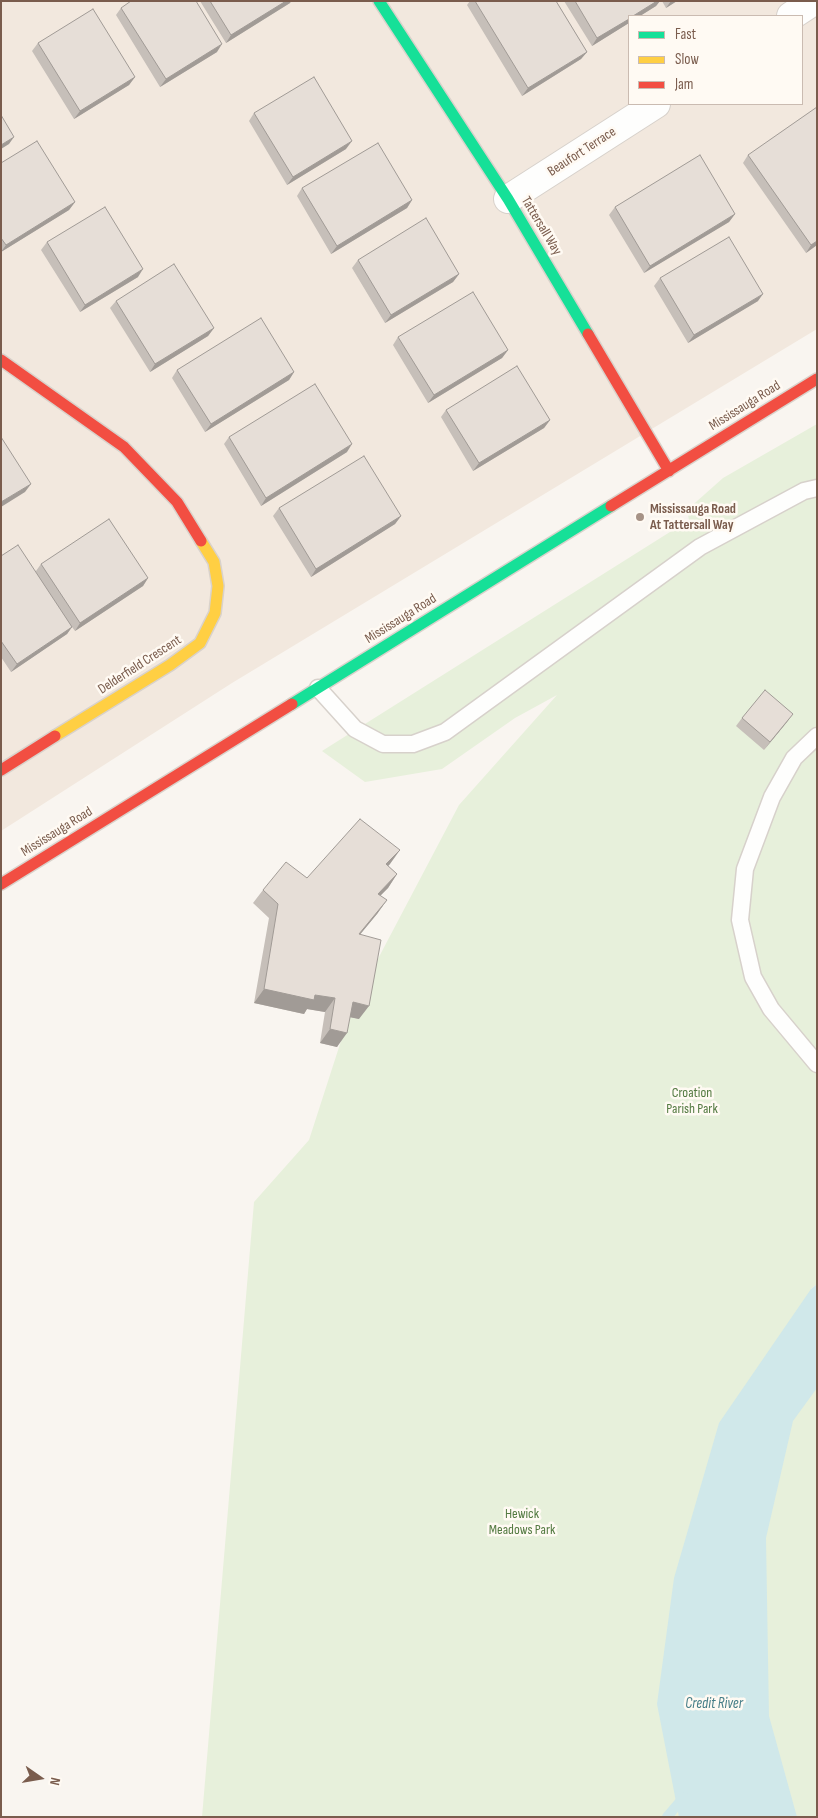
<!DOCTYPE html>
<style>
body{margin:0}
#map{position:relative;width:818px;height:1818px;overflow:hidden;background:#f9f5f0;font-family:"Sofia Sans Condensed",sans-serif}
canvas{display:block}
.frame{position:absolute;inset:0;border:2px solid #7a5c4d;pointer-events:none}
.legend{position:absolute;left:628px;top:15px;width:175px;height:90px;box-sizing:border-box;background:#fffaf3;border:1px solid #cabbb1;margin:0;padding:6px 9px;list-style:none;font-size:15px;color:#7a5c4d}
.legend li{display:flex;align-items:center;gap:10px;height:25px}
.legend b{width:25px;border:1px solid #cabbb1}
.north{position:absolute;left:15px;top:1753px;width:50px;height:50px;-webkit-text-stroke:4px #fffaf3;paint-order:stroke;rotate:103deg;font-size:14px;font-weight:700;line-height:20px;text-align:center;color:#7a5c4d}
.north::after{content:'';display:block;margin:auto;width:18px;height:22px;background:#7a5c4d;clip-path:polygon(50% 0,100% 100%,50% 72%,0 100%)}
</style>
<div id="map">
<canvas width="818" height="1818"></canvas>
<div class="frame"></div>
<ul class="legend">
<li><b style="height:6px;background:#16e098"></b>Fast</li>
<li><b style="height:6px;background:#ffcf43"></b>Slow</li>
<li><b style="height:6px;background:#f24e42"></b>Jam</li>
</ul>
<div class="north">N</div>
</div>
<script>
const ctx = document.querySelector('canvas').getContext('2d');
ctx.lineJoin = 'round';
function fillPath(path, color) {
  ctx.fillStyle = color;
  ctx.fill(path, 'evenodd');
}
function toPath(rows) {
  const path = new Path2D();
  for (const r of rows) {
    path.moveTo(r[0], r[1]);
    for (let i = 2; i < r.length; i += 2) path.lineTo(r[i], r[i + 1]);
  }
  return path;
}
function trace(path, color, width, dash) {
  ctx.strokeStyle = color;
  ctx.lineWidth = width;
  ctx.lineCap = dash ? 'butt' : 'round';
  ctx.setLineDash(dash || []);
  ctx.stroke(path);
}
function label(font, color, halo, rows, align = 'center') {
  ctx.font = font + ' "Sofia Sans Condensed",sans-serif';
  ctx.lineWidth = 5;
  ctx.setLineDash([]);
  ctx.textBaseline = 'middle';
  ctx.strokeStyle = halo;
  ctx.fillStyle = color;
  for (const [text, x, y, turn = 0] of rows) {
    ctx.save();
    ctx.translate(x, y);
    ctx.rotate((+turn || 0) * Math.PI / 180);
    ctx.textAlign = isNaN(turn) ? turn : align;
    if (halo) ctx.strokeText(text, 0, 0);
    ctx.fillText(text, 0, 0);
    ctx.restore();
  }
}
fillPath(toPath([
 [1,1,817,1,817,329,232,683,1,831],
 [629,16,802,16,802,104,629,104]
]), '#f2e8de');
fillPath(toPath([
 [817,424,817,1284,811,1289,817,1332,817,1817,202,1817,254,1202,309,1140,351,1010,459,805,557,695,515,718,442,769,365,782,322,751,689,520,687,510,723,478]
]), '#e7f0db');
fillPath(toPath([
 [817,1284,817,1388,793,1421,766,1538,769,1716,797,1817,679,1817,657,1704,674,1578,719,1423,811,1289]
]), '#d0e8ea');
trace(toPath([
 [667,1817,684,1797]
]), '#d0e8ea', 10);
const lane = toPath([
 [318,688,355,729,383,744,413,744,445,732,700,547,804,491,817,488],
 [817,736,794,758,772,797,745,869,740,920,753,977,771,1009,817,1064]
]);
const street = toPath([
 [791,16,814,1],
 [508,199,656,104]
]);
const fast = toPath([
 [379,1,508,199,588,334],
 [292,704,611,506]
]);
const slow = toPath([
 [55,736,170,665,200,643,215,613,218,586,214,562,201,541]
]);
const jam = toPath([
 [588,334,669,471],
 [1,360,124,447,177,502,201,541],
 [611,506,817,379],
 [1,770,55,736],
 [1,884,292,704]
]);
trace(lane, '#d7d1cb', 19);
trace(street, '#d7d1cb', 30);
trace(fast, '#d9d2cb', 14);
trace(slow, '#d9d2cb', 14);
trace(jam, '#d9d2cb', 14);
trace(lane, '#fefefd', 16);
trace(street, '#fefefd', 28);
trace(fast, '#16e098', 11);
trace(slow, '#ffcf43', 11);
trace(jam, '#f24e42', 11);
fillPath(toPath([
 [200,1,291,1,290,3,226,43],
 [470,1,556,1,587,52,581,59,522,96,467,5],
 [564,1,660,1,656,6,592,46],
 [662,1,677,1,666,8],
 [121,8,217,52,160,87,116,15],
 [38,43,135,77,129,85,74,119,32,51],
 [254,113,346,149,287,185,249,121],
 [748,155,817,245,806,253,743,163],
 [1,163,75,202,69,210,1,252],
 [302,188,412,200,407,208,331,254,297,196],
 [615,207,735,214,729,222,644,273,609,215],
 [47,242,138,277,80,312,41,250],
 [358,260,459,274,453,282,385,323,352,268],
 [660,278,758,301,688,343,654,286],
 [116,301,214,328,208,336,150,372,110,308],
 [398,337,508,350,502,358,428,403,393,345],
 [177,370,294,372,289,380,205,432,172,378],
 [446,410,550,420,544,428,473,471,441,417],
 [229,437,347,452,261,506,224,444],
 [279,508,401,516,395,524,311,577,273,516],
 [1,556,36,571,41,564,148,578,143,586,75,631,72,627,67,634,11,672,1,657],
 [742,718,787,722,764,750,736,726],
 [390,864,388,866,397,874,388,888,380,896,387,900,377,914,360,934,359,1019,350,1017,337,1047,320,1043,325,1012,307,1009,304,1014,254,1003,269,918,253,903,263,890,307,878]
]), '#c6bfb9');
fillPath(toPath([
 [286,1,291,1,290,3,226,43,231,35],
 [657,1,660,1,656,6,640,16,633,16],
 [671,1,677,1,666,8],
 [629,19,629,23,592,46,597,38],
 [222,44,217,52,160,87,166,79],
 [587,52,581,59,522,96,528,88],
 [135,77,129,85,74,119,80,111],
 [14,137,9,144,1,149,1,145],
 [352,141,346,149,287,185,293,177],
 [412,200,407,208,331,254,337,246],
 [75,202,69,210,1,252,6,245],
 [735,214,729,222,644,273,650,266],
 [817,241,817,245,806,253,811,245],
 [143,269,138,277,80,312,85,305],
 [459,274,453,282,385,323,391,315],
 [763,294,758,301,688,343,694,335],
 [214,328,208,336,150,372,155,364],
 [508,350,502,358,428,403,434,395],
 [294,372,289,380,205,432,211,424],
 [550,420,544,428,473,471,479,463],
 [352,444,347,452,261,506,266,498],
 [31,484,25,492,1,507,1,502],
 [401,516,395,524,311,577,316,569],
 [148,578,143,586,75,631,80,623],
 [72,627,67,634,11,672,17,664],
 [793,714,787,722,764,750,770,742],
 [400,850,390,864,376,878,386,864],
 [397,874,388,888,368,908,378,894],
 [387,900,377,914,349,948,359,934],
 [264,989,315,995,335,998,325,1012,307,1009,304,1014,254,1003],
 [353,1002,369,1006,359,1019,344,1016],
 [330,1029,347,1033,337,1047,320,1043]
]), '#a19b96');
const building = toPath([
 [131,1,196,1,222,44,166,79,121,8,131,1],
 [210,1,286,1,231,35,210,1],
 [475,1,556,1,587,52,528,88,475,1],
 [575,1,657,1,633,16,629,16,629,19,597,38,575,1],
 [93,9,135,77,80,111,38,43,93,9],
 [314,77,352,141,293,177,254,113,314,77],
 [817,107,817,241,811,245,748,155,817,107],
 [1,115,14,137,1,145,1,115],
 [37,141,75,202,6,245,1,238,1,163,37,141],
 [378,143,412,200,337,246,302,188,378,143],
 [700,155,735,214,650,266,615,207,700,155],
 [105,207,143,269,85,305,47,242,105,207],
 [426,218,459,274,391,315,358,260,426,218],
 [729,237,763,294,694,335,660,278,729,237],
 [174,264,214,328,155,364,116,301,174,264],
 [473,292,508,350,434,395,398,337,473,292],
 [261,318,294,372,211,424,177,370,261,318],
 [517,366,550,420,479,463,446,410,517,366],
 [315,384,352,444,266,498,229,437,315,384],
 [1,437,31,484,1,502,1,437],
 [364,456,401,516,316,569,279,508,364,456],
 [109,519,148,578,80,623,41,564,109,519],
 [18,545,72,627,17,664,1,641,1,556,18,545],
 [765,690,793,714,770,742,742,718,765,690],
 [360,819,400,850,386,864,397,874,378,894,387,900,359,934,381,940,369,1006,353,1002,347,1033,330,1029,335,998,315,995,314,1000,264,989,278,904,263,890,286,862,307,878,360,819]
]);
fillPath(building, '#e6ded7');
trace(building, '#a19b96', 1);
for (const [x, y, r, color] of [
 [640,517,5,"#a69286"]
]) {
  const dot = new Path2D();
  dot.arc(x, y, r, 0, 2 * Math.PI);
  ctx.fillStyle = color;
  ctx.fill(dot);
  trace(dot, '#fffaf3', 2);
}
label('14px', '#7a5c4d', '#fffaf3', [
 ["Beaufort Terrace",582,152,-33],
 ["Tattersall Way",541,226,59],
 ["Mississauga Road",745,406,-32],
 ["Mississauga Road",401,619,-32],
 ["Delderfield Crescent",140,665,-33],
 ["Mississauga Road",57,832,-32]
]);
label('bold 14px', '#7a5c4d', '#fffaf3', [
 ["Mississauga Road",650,509],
 ["At Tattersall Way",650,525]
], 'left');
label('14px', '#537a41', '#fffaf3', [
 ["Croation",692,1093],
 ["Parish Park",692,1109],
 ["Hewick",522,1514],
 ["Meadows Park",522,1530]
]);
label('italic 15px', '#437c86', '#fffaf3', [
 ["Credit River",714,1704]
]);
</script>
